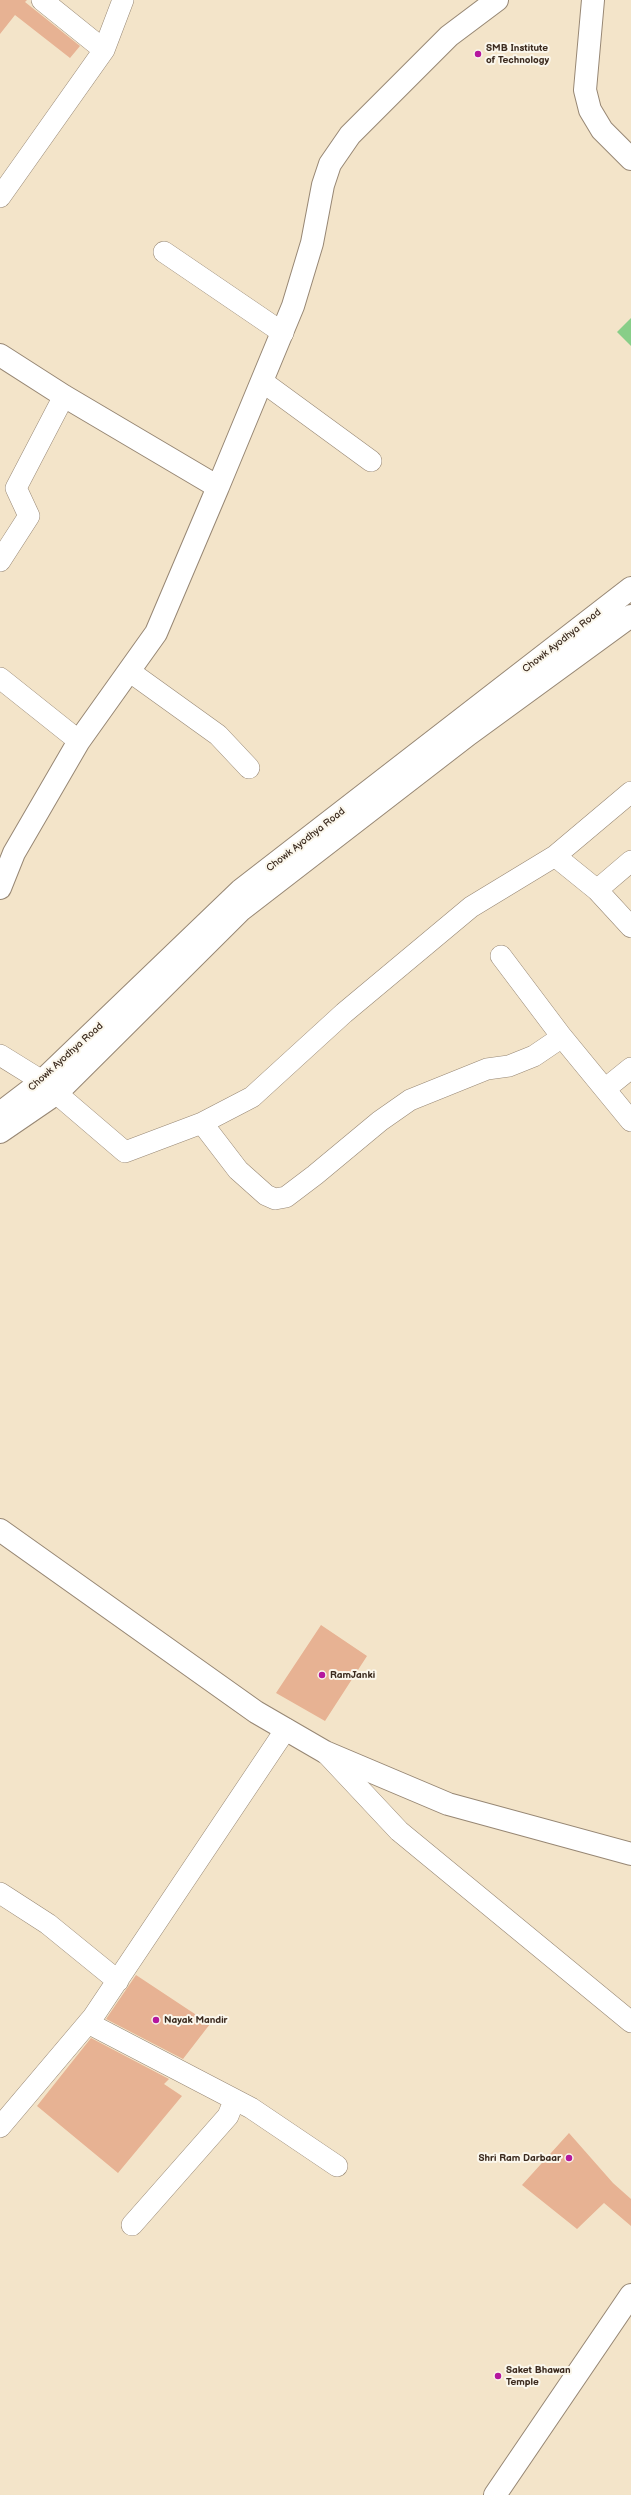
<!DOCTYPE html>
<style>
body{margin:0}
canvas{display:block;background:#f3e4c9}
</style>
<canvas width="631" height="2495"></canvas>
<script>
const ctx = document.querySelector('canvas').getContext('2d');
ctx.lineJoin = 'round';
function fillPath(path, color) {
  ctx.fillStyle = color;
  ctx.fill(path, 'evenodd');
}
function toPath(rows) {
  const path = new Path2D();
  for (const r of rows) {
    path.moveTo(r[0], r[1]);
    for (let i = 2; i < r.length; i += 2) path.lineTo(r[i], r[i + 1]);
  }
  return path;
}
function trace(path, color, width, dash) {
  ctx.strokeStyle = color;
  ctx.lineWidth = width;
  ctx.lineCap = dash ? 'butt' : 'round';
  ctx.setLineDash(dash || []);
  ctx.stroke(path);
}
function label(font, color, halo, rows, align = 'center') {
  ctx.font = font + ' "Balsamiq Sans",sans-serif';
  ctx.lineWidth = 4;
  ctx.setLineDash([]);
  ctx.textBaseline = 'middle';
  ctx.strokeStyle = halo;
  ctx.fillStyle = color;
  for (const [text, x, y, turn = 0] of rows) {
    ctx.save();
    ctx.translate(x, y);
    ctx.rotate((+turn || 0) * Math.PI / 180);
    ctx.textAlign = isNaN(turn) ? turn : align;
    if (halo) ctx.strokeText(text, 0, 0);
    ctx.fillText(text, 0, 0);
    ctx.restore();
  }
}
fillPath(toPath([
 [631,318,631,346,617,332]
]), '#88ce88');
fillPath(toPath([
 [0,0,27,0,25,2,80,46,70,58,15,15,0,34],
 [321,1625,367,1656,325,1721,276,1693],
 [136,1975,210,2024,183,2059,106,2019],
 [91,2038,169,2079,164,2084,182,2096,118,2173,37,2106],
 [569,2133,613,2183,631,2199,631,2226,604,2203,577,2229,522,2185]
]), '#e7b293');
const street = toPath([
 [42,0,104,50],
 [0,197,104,50,123,0],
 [164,252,283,333],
 [263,382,371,461],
 [0,561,29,516,16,488,64,396],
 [129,671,218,735,249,768],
 [0,678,79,741],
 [555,856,597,890,631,927],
 [597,890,631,861],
 [501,956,562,1037,631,1121],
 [0,1055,42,1081,125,1152,202,1123,252,1097,344,1013,471,907,555,856,631,792],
 [605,1089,631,1068],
 [202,1123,238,1170,266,1195,275,1199,286,1197,315,1175,380,1121,410,1100,487,1069,509,1066,534,1056,562,1037],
 [325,1752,399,1831,631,2022],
 [0,1893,48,1924,118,1981],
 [88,2023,251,2108,337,2166],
 [0,2127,93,2017,286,1729],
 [132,2225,228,2116,234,2101]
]);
const secondary = toPath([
 [0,355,64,396,218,487,156,633,79,741,14,853,0,888],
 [218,487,293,306,312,243,323,185,330,164,350,135,449,36,497,0],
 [495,2495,631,2295]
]);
const primary = toPath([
 [593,0,585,90,590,110,602,130,631,159],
 [0,1113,42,1081,241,890,631,588],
 [0,1132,57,1093,241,910,469,734,631,616],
 [0,1530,256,1712,325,1752,448,1804,631,1854]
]);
trace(street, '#978774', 22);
trace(secondary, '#978774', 24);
trace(primary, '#978774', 24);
trace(street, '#fff', 21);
trace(secondary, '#fff', 22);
trace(primary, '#fff', 22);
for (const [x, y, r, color] of [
 [478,54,4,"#b5179e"],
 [322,1675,4,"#b5179e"],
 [156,2020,4,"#b5179e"],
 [569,2158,4,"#b5179e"],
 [498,2376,4,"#b5179e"]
]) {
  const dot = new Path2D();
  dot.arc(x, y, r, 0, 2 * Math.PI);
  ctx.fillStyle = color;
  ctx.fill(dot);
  trace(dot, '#fbf7ec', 1.5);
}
label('bold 10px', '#3b2a1e', '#fbf7ec', [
 ["SMB Institute",486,48],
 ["of Technology",486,60],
 ["RamJanki",330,1675],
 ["Nayak Mandir",164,2020],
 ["Shri Ram Darbaar",561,2158,"right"],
 ["Saket Bhawan",506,2370],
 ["Temple",506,2382]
], 'left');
label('10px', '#3b2a1e', '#fbf7ec', [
 ["Chowk Ayodhya Road",562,641,-38],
 ["Chowk Ayodhya Road",306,840,-38],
 ["Chowk Ayodhya Road",66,1057,-42]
]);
</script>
